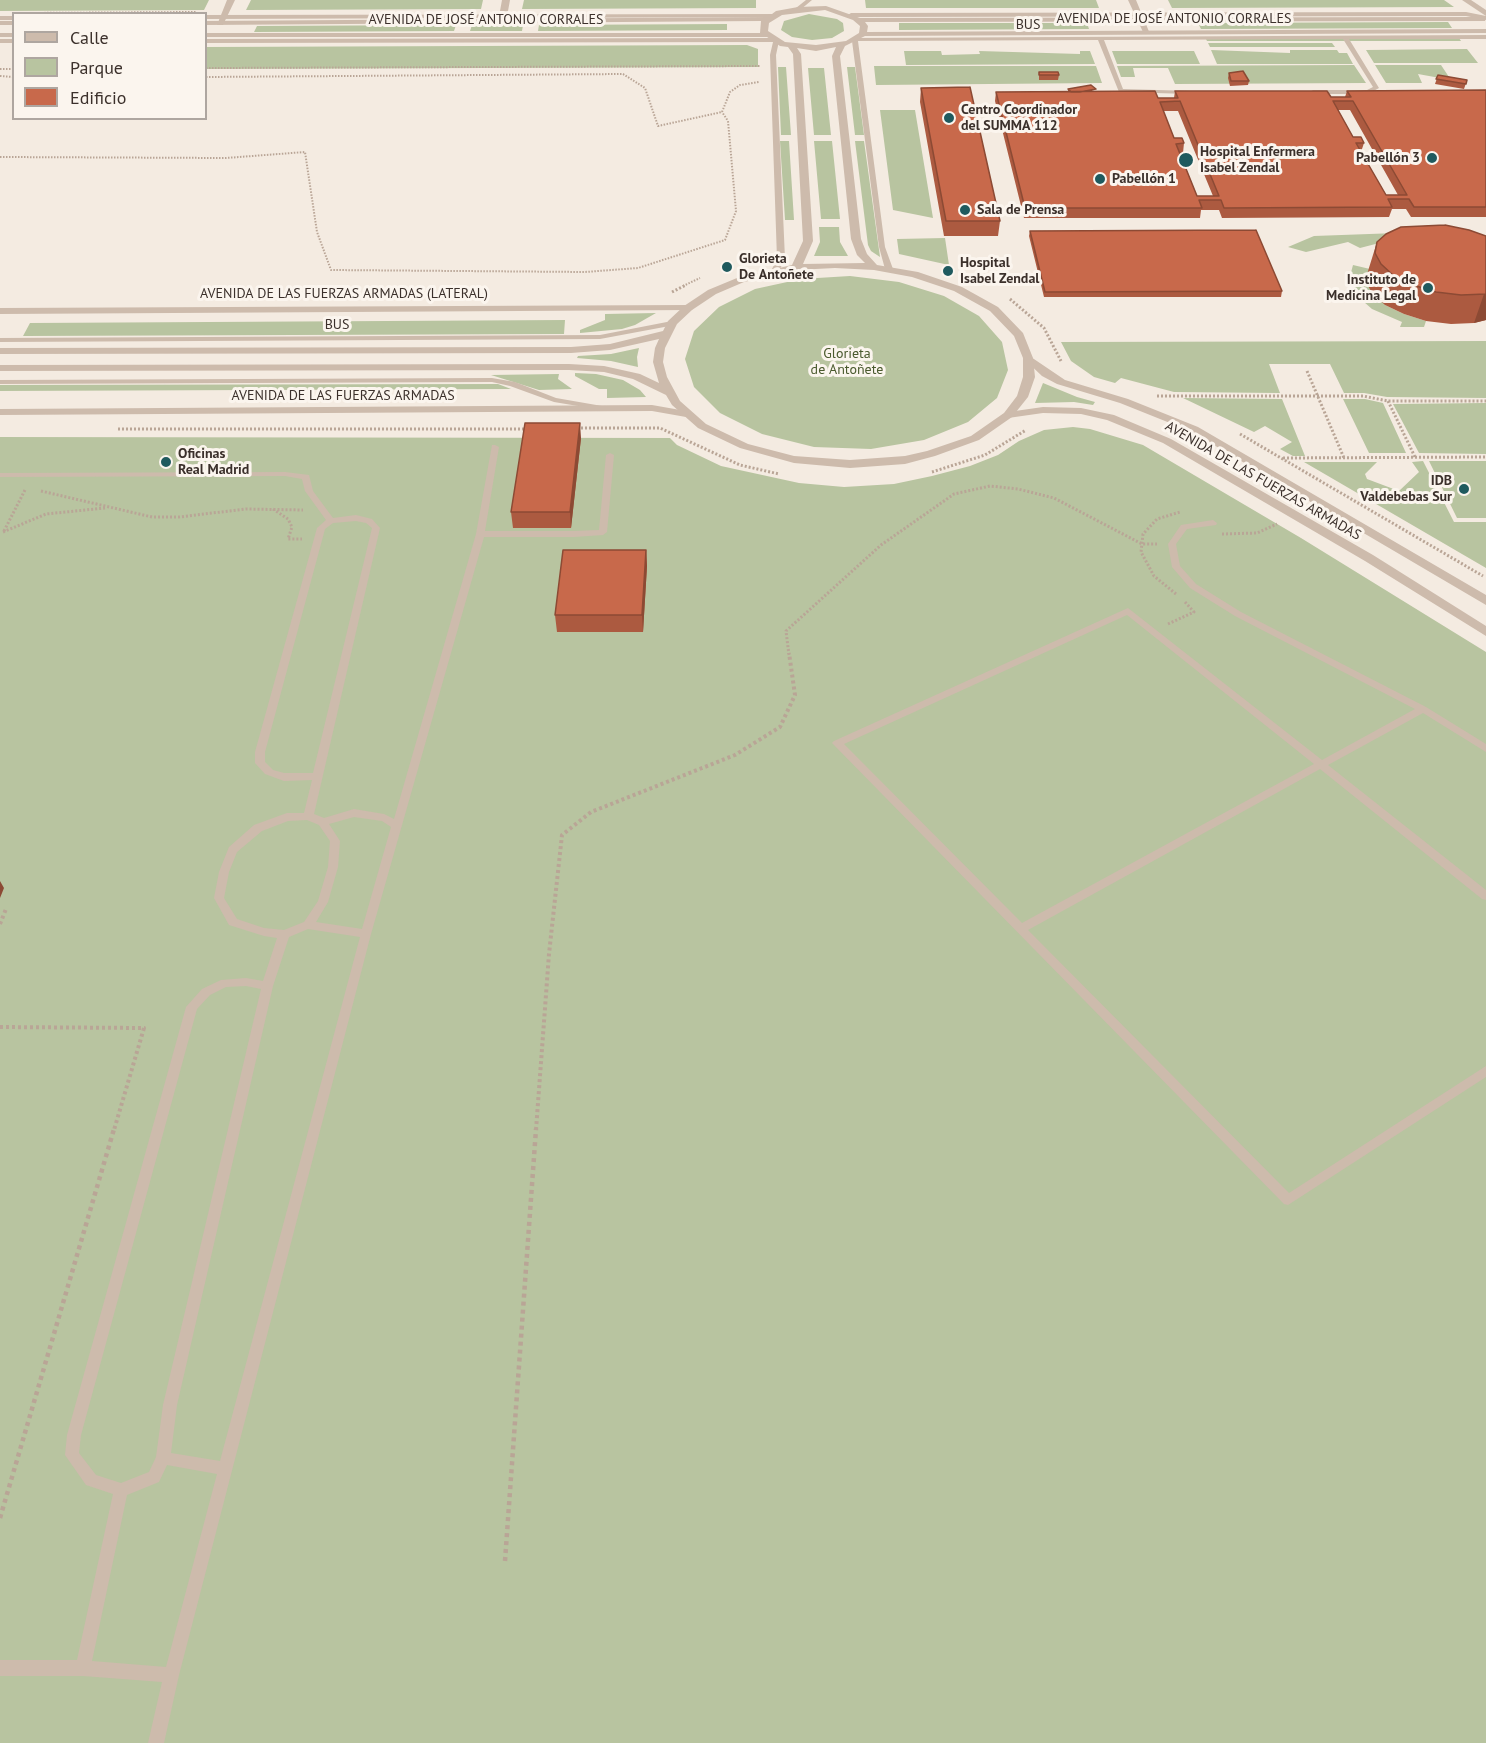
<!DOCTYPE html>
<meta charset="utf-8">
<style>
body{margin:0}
#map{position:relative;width:1486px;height:1743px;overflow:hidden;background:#f4ebe1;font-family:"PT Sans",sans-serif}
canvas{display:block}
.legend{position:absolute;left:12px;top:12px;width:195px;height:108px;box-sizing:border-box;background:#fbf5ee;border:2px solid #aea6a0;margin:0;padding:8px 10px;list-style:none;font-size:18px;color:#3b302b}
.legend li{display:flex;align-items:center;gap:12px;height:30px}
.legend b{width:30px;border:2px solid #aea6a0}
</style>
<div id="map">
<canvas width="1486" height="1743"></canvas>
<ul class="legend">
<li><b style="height:8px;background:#cdbbac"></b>Calle</li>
<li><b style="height:16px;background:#b8c4a0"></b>Parque</li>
<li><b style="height:16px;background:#c8694b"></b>Edificio</li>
</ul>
</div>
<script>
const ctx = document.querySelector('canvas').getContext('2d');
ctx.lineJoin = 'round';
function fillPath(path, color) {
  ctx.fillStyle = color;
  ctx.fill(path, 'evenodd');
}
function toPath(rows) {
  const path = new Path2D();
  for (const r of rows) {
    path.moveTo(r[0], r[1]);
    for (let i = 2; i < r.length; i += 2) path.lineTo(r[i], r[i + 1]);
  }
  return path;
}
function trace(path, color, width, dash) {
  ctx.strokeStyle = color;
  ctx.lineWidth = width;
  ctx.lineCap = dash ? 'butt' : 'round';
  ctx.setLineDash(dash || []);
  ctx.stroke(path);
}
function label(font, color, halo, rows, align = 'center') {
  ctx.font = font + ' "PT Sans",sans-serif';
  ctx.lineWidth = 6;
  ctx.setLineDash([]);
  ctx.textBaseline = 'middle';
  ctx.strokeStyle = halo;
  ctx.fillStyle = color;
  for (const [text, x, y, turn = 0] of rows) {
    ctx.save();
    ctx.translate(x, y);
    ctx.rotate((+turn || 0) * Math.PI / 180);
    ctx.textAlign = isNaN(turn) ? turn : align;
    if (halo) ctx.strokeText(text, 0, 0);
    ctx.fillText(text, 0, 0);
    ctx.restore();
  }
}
fillPath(toPath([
 [0,0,209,0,204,10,0,11],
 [251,0,483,0,481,9,246,10],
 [524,0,756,0,756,8,522,9],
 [865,0,1096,0,1099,8,866,8],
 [1168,0,1444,0,1454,7,1172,8],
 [809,14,837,19,843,23,844,31,832,38,812,40,792,37,781,30,784,21],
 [1448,22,1452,28,1201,29,1198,23],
 [1087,23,1089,29,899,30,899,23],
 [727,24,727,30,538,31,539,25],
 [456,25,454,31,254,32,257,26],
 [472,25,523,25,522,31,470,31],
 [1459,38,1461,41,1207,41,1206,39],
 [1208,43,1332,43,1335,47,1210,47],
 [747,45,758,49,758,67,206,69,206,47],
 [1467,49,1478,63,1374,63,1366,50],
 [1211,50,1290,53,1290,50,1337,50,1339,53,1347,53,1353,64,1217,64],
 [904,51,941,51,942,55,980,54,979,51,1080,54,1080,51,1090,51,1095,64,906,65],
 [1112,51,1194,51,1200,64,1117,64],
 [1354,65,1366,83,1175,84,1168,68,1133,68,1135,77,1121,77,1117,66],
 [1375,65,1441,65,1451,80,1418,74,1422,83,1386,83],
 [874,66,1096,66,1102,83,876,85],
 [778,67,786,67,791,135,781,135],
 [847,67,855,67,864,135,855,135],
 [808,68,824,68,831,135,814,135],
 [880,110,915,110,933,218,893,210],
 [780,141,789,141,794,220,785,220],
 [814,141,832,141,840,219,821,219],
 [855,141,864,141,880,257,871,251,868,245],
 [819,227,839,227,840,242,848,256,814,256,820,242],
 [1397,233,1486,240,1387,241,1360,248,1348,242,1306,252,1288,247,1314,236],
 [945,238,949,265,899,254,897,239],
 [1353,265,1370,269,1385,305,1404,314,1426,321,1424,327,1400,327,1402,322,1372,309,1356,295,1349,280],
 [850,276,899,282,944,296,979,316,1002,342,1008,370,997,398,968,422,924,440,871,449,814,447,762,434,720,413,694,387,685,359,694,331,719,307,755,289,801,279],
 [656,313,635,325,622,329,580,333,580,330,605,320,605,314],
 [565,320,564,334,23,336,30,323],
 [1486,341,1486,398,1387,397,1364,393,1344,393,1330,364,1269,364,1280,393,1174,392,1121,378,1115,383,1094,377,1071,361,1061,342],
 [639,348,637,357,638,367,611,361,577,358,578,356,611,354],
 [575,373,596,374,623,380,640,390,646,397,607,398,607,389,599,389,575,376],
 [559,374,558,379,572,389,539,390,491,375],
 [1043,383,1077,397,1095,402,1093,405,1074,402,1035,403],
 [498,384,511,389,0,391,0,385],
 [1183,398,1282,399,1305,456,1293,456,1280,449,1292,442,1265,426,1254,432],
 [1343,399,1365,399,1383,403,1406,453,1369,453],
 [1486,403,1486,454,1419,453,1393,404],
 [1073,427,1090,429,1143,445,1301,538,1486,652,1486,1743,0,1743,0,437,670,438,677,445,721,466,799,483,844,487,894,484,932,476,970,466,998,455,1019,441,1044,430],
 [1423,461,1454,522,1486,522,1486,568,1304,462,1377,462,1365,474,1367,479,1399,491,1419,472,1412,462],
 [1429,461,1486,461,1486,518,1457,518]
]), '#b8c4a0');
trace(toPath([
 [23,13,196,12],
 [206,68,760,66],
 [0,69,14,69],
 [0,76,14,77],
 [206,77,623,74,645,88,658,126,722,112],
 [722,112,730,92,740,85,759,82],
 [0,157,226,158,305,152,317,232,331,270,585,272,638,268,725,240,736,211,728,121,722,112],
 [683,286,700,278]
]), '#b9a596', 2, [1.5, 1.5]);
trace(toPath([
 [672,292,686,285],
 [1010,299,1044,328,1061,361],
 [1307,371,1344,458],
 [1157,396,1363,396,1388,401,1486,401],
 [1388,401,1415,457],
 [577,428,660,428,740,465,779,474],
 [118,429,527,429],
 [1240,434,1483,576],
 [1283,458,1486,457],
 [932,472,985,455,1026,430],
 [41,491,152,517,179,517,246,509,303,510],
 [273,509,288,519,292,527,288,539,302,539],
 [4,531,25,490],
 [3,532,46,514,105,508],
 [1222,534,1257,533,1277,524],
 [1176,594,1154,576,1141,552,1143,534,1157,519,1180,512],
 [1168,624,1194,612,1184,601],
 [789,655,786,631,881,545,954,494,990,486,1018,489,1054,498,1142,544,1157,544]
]), '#b9a596', 3, [2, 2]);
trace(toPath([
 [0,924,6,909],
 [0,1027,144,1028,114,1130],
 [536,1130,549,954,562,835,591,812,735,755,780,727,795,695,789,653]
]), '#b9a596', 4, [3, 3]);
trace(toPath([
 [0,1518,114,1129],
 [505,1561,536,1129]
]), '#b9a596', 4.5, [4, 4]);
fillPath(toPath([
 [806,0,812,0,800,10,796,10,796,8,806,0],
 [1466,12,1486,16,1486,20,1466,16,851,17,848,15,851,13,1466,12],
 [777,14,778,15,775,17,206,19,206,15,777,14],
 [0,16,14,16,14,20,0,20,0,16],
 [1486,35,1486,39,1349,39,1379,88,1368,94,1313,94,1310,92,1313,90,1367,90,1373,87,1343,39,1104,40,1123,89,1192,91,1192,93,1190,94,1119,92,1098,40,858,41,885,247,893,269,889,271,885,269,879,247,852,41,855,38,1486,35],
 [773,38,779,41,776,55,785,259,779,271,775,273,771,271,777,259,770,55,773,42,206,43,206,39,773,38],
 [0,39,14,39,14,43,0,43,0,39],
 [672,321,675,321,675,325,600,339,0,342,0,338,600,335,672,321],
 [492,378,515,382,556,398,602,406,606,408,602,410,554,402,510,386,492,382,0,384,0,380,492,378],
 [492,445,495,445,499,447,485,531,574,531,599,530,606,455,610,453,614,455,607,532,603,535,574,537,484,537,371,934,179,1675,164,1743,148,1743,162,1682,83,1676,0,1676,0,1660,77,1660,113,1494,86,1485,65,1455,67,1435,186,1007,202,989,221,980,246,978,263,981,277,938,264,936,229,925,214,898,219,872,229,847,254,825,287,813,304,813,312,780,284,781,265,774,255,763,255,752,317,528,326,520,305,491,302,479,285,476,0,477,0,473,285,472,309,475,313,491,333,518,356,515,372,519,380,528,314,814,324,818,354,809,384,814,394,819,476,534,492,445],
 [356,521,366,523,372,528,313,773,284,773,273,770,265,762,265,752,325,529,333,523,356,521],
 [354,817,382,821,391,827,362,929,316,922,328,902,338,867,340,841,329,824,354,817],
 [307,820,319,825,330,841,328,867,318,901,304,922,284,930,264,928,237,919,224,898,229,872,237,852,262,831,288,821,307,820],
 [308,929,360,937,220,1461,171,1453,177,1405,273,986,289,937,308,929],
 [246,986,261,989,163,1405,156,1457,149,1472,121,1483,96,1475,79,1453,81,1435,197,1009,210,995,226,987,246,986],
 [167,1465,217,1474,166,1667,92,1661,127,1495,159,1482,167,1465],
 [1213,520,1217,523,1216,525,1187,529,1176,544,1180,566,1196,584,1241,612,1426,707,1486,744,1486,752,1423,713,1328,765,1486,890,1486,900,1482,899,1320,769,1028,930,1289,1193,1486,1066,1486,1077,1288,1205,1284,1204,832,743,834,741,1128,608,1322,760,1415,709,1235,616,1190,588,1172,567,1168,544,1181,525,1213,520],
 [1127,615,1314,764,1022,923,844,744,1127,615]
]), '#cdbbac');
fillPath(toPath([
 [227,0,235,0,223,25,217,25,227,0],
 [502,0,510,0,506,22,502,24,498,22,502,0],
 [1128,0,1136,0,1150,34,1143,32,1128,0],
 [1462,0,1471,0,1486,10,1486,16,1462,0],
 [688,305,693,308,692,310,0,314,0,308,688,305],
 [1028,355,1065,380,1128,399,1198,427,1486,595,1486,605,1190,431,1120,403,1057,384,1042,376,1023,358,1028,355],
 [652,405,686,411,692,414,686,417,652,411,0,415,0,409,652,405],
 [1043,407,1081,408,1114,415,1171,439,1373,555,1486,626,1486,636,1365,561,1163,443,1107,420,1081,414,1043,413,1008,418,1002,415,1008,412,1043,407]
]), '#cdbbac');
fillPath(toPath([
 [826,6,860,18,1486,17,1485,21,865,22,868,26,867,32,1486,29,1486,33,865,36,845,46,840,56,861,239,867,254,877,265,918,272,962,287,998,307,1023,333,1033,358,1035,377,1028,397,1012,417,979,440,935,456,905,464,850,468,794,463,740,448,698,428,672,405,666,395,633,379,604,372,569,370,0,371,0,365,569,364,604,366,640,374,659,383,653,362,655,348,659,339,610,350,571,353,0,354,0,348,571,347,610,344,663,331,668,321,684,306,708,290,737,278,792,265,803,241,793,54,788,47,780,46,767,37,206,37,206,33,760,33,761,21,206,25,206,21,768,17,776,11,798,7,826,6],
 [825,10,853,20,860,26,859,33,846,41,816,45,785,42,768,31,769,23,782,15,825,10],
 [836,47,832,56,851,239,857,255,865,263,803,264,813,241,801,54,797,48,816,51,836,47],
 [835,268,874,270,912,277,954,291,990,311,1014,336,1023,358,1023,377,1017,396,1004,413,971,436,927,451,905,456,850,460,794,456,748,444,706,424,680,401,667,377,663,362,665,348,677,324,692,310,716,294,744,282,796,270,835,268],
 [0,21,14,21,14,25,0,25,0,21],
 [0,33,14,33,14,37,0,37,0,33]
]), '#cdbbac');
fillPath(toPath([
 [1039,72,1059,75,1058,80,1039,80],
 [1229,73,1249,81,1248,85,1230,86,1228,78],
 [1438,75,1467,80,1464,89,1435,84],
 [921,88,1000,221,998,236,944,236,920,102],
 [1068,89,1158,98,1174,98,1175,91,1331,97,1345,97,1347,91,1486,90,1486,217,1411,217,1406,209,1392,209,1389,217,1222,218,1219,210,1201,210,1200,218,1024,218,995,101,996,92,1068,92],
 [1338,110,1350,110,1398,195,1386,195,1361,152,1364,143,1353,137],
 [1163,111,1178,111,1213,196,1197,196,1180,153,1183,153,1184,143,1174,138],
 [1030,231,1282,291,1281,297,1044,297,1029,236],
 [1486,236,1486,320,1474,323,1451,324,1426,321,1404,314,1385,305,1372,293,1366,282,1368,271,1377,242],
 [581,438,571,528,513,528,511,512],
 [646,550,647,566,643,632,557,632,555,615]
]), '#ac5a40');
fillPath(toPath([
 [1484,294,1486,294,1486,320,1474,323],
 [580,423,581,438,571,528,570,512],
 [646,550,647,566,643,632,642,615],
 [0,881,4,888,0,898]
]), '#8c4a34');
const building = toPath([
 [1243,71,1249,81,1231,81,1229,73,1243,71],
 [1039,72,1058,72,1059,75,1039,75,1039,72],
 [1438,75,1467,80,1466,84,1436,79,1438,75],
 [1091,85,1096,89,1080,92,1071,92,1068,89,1091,85],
 [970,87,1000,221,946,221,921,88,970,87],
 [1486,90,1486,207,1414,207,1409,199,1388,199,1392,207,1224,208,1221,200,1199,200,1202,208,1025,208,996,92,1155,91,1158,98,1178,98,1175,91,1327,91,1331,97,1351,97,1347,91,1486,90],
 [1180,101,1219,196,1197,196,1176,144,1184,143,1182,138,1174,138,1160,102,1180,101],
 [1333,101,1353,101,1407,195,1386,195,1356,143,1364,143,1361,137,1353,137,1333,101],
 [1445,225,1469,230,1486,236,1486,294,1461,295,1436,292,1413,285,1394,276,1381,264,1375,253,1377,242,1386,234,1401,227,1445,225],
 [1256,230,1282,291,1045,292,1030,231,1256,230],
 [525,423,580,423,570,512,511,512,525,423],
 [563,550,646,550,642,615,555,615,563,550]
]);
fillPath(building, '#c8694b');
trace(building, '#8c4a34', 1.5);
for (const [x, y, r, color] of [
 [949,118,6,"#1f5a5e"],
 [1432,158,6,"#1f5a5e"],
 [1186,160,8,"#1f5a5e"],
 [1100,179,6,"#1f5a5e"],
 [965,210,6,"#1f5a5e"],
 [727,267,6,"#1f5a5e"],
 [948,271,6,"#1f5a5e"],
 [1428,288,6,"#1f5a5e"],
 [166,462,6,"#1f5a5e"],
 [1464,489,6,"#1f5a5e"]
]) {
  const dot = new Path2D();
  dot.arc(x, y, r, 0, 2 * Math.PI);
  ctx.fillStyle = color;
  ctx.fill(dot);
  trace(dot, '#fbf5ee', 2);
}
label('14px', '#3b302b', '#fbf5ee', [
 ["AVENIDA DE JOSÉ ANTONIO CORRALES",1174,19],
 ["AVENIDA DE JOSÉ ANTONIO CORRALES",486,20],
 ["BUS",1028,25],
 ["AVENIDA DE LAS FUERZAS ARMADAS (LATERAL)",344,294],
 ["BUS",337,325],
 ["AVENIDA DE LAS FUERZAS ARMADAS",343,396],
 ["AVENIDA DE LAS FUERZAS ARMADAS",1263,481,30]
]);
label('bold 14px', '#3b302b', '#fbf5ee', [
 ["Centro Coordinador",961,110],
 ["del SUMMA 112",961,126],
 ["Hospital Enfermera",1200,152],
 ["Isabel Zendal",1200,168],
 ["Pabellón 3",1420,158,"right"],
 ["Pabellón 1",1112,179],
 ["Sala de Prensa",977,210],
 ["Glorieta",739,259],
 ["De Antoñete",739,275],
 ["Hospital",960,263],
 ["Isabel Zendal",960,279],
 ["Instituto de",1416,280,"right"],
 ["Medicina Legal",1416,296,"right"],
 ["Oficinas",178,454],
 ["Real Madrid",178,470],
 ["IDB",1452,481,"right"],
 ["Valdebebas Sur",1452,497,"right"]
], 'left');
label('14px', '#4a5a2e', '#fbf5ee', [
 ["Glorieta",847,354],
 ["de Antoñete",847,370]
]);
</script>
